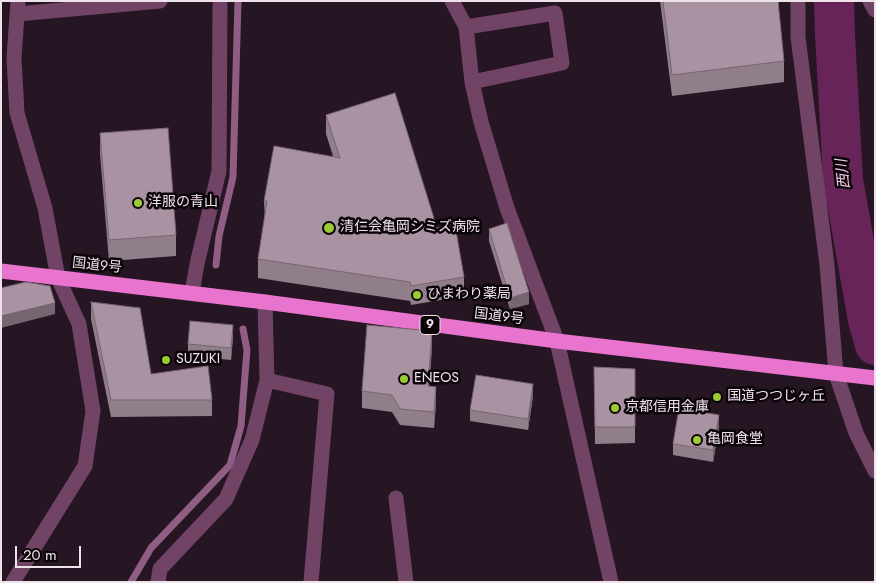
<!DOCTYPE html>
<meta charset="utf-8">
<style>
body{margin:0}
#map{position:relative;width:876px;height:583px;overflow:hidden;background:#261522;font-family:Jost,sans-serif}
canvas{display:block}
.frame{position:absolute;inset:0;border:2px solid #efe3eb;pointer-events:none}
.scale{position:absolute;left:15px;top:546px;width:66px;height:22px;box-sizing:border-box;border:2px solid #efe3eb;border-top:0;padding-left:6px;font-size:15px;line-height:18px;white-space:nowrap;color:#efe3eb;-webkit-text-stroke:4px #0a0409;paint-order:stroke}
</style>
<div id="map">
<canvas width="876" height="583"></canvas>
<div class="frame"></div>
<div class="scale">20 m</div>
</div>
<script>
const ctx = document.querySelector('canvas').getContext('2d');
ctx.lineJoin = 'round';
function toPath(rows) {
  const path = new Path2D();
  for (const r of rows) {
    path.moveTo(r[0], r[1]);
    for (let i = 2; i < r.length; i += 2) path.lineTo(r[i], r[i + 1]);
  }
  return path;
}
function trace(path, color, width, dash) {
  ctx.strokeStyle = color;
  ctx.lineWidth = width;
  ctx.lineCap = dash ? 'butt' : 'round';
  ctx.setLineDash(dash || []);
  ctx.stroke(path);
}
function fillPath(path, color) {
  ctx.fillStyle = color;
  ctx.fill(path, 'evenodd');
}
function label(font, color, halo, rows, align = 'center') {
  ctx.font = font + ' Jost,"Noto Sans JP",sans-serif';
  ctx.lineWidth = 5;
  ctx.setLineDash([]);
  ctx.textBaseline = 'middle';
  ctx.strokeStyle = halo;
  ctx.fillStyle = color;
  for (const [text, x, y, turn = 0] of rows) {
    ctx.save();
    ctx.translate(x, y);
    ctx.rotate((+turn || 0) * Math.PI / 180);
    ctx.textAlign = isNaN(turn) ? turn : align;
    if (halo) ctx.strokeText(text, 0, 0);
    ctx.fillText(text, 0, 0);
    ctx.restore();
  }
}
trace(toPath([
 [216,265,219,236,233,177,238,1],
 [131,582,151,548,230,465,241,426,247,350,243,329]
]), '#905d85', 7);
trace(toPath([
 [834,1,835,35,843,180,868,320,875,345]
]), '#672459', 40);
trace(toPath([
 [452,1,466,27,472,82,481,122,507,208,557,341,611,582],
 [798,1,798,37,827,265,836,374,856,433,875,471],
 [870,1,875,10],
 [17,14,160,1],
 [466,27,555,13,562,63,472,82],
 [192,293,197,264,219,171,220,1],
 [265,302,267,380,327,394,311,582],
 [396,498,406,582],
 [13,582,85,466,93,411,79,324,58,278,45,208,17,113,14,58,18,1],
 [158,582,160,569,226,499,252,440,267,380]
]), '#714365', 15);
trace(toPath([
 [1,271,265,302,557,341,875,378]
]), '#e874ce', 15);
fillPath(toPath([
 [660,1,778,1,784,61,784,82,672,96],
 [326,115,437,228,464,277,464,296,411,305,410,301,258,278,258,259,265,220,264,201,333,156,326,134],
 [100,133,176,235,176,256,109,261,100,154],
 [489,229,529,304,510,309,489,241],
 [91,302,151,374,212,400,212,416,111,417,91,319],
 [233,337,231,360,188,356,188,344],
 [432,347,429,387,436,404,434,428,400,425,392,412,362,408,362,391],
 [594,367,635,369,635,443,595,444],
 [533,396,528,430,470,421,470,410],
 [719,426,713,462,673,455,673,444]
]), '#917e8b');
fillPath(toPath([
 [529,292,529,304,510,309,510,298],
 [55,303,55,314,1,328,1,316],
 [233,325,233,337,231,360,231,348],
 [432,331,432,347,428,403,428,386],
 [533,384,533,396,528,430,528,419],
 [436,387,436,404,434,428,434,412],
 [719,415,719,426,713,462,713,450]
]), '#766671');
const building = toPath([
 [663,1,778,1,784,61,672,75,663,1],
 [395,93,437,228,455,225,464,277,411,286,410,282,258,259,267,201,264,201,274,146,340,158,326,115,395,93],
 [168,128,176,235,109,240,100,133,168,128],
 [507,223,529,292,510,298,489,229,507,223],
 [26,282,50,286,55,303,1,316,1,288,26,282],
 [91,302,140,308,151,374,208,366,212,400,111,400,91,302],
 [190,321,233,325,231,348,188,344,190,321],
 [367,325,432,331,428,386,436,387,434,412,400,409,392,395,362,391,367,325],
 [594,367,635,369,635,427,595,427,594,367],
 [476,375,533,384,528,419,470,410,476,375],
 [679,408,719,415,713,450,673,444,679,408]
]);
fillPath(building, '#a992a2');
trace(building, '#766671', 1);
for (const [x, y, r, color] of [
 [138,203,5,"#9acb35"],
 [329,228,6,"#9acb35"],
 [417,295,5,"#9acb35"],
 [166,360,5,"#9acb35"],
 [404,379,5,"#9acb35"],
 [717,397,5,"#9acb35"],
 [615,408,5,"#9acb35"],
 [697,440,5,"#9acb35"]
]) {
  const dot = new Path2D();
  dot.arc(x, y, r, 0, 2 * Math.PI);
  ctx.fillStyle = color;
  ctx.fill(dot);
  trace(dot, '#0a0409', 2);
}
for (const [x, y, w] of [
 [430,325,20]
]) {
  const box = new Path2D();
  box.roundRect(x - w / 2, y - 9.5, w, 19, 4);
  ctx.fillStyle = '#0a0409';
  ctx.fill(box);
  trace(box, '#efe3eb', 1);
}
label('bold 12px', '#efe3eb', null, [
 ["9",430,325]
]);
label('14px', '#efe3eb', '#0a0409', [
 ["洋服の青山",148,203],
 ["清仁会亀岡シミズ病院",340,228],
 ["ひまわり薬局",427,295],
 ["SUZUKI",176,360],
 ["ENEOS",414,379],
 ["国道つつじヶ丘",727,397],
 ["京都信用金庫",625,408],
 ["亀岡食堂",707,440]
], 'left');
label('14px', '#efe3eb', '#0a0409', [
 ["国道9号",97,266,6],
 ["国道9号",499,317,7]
]);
label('italic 15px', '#f4cce9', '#0a0409', [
 ["西川",844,174,-96]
]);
</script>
